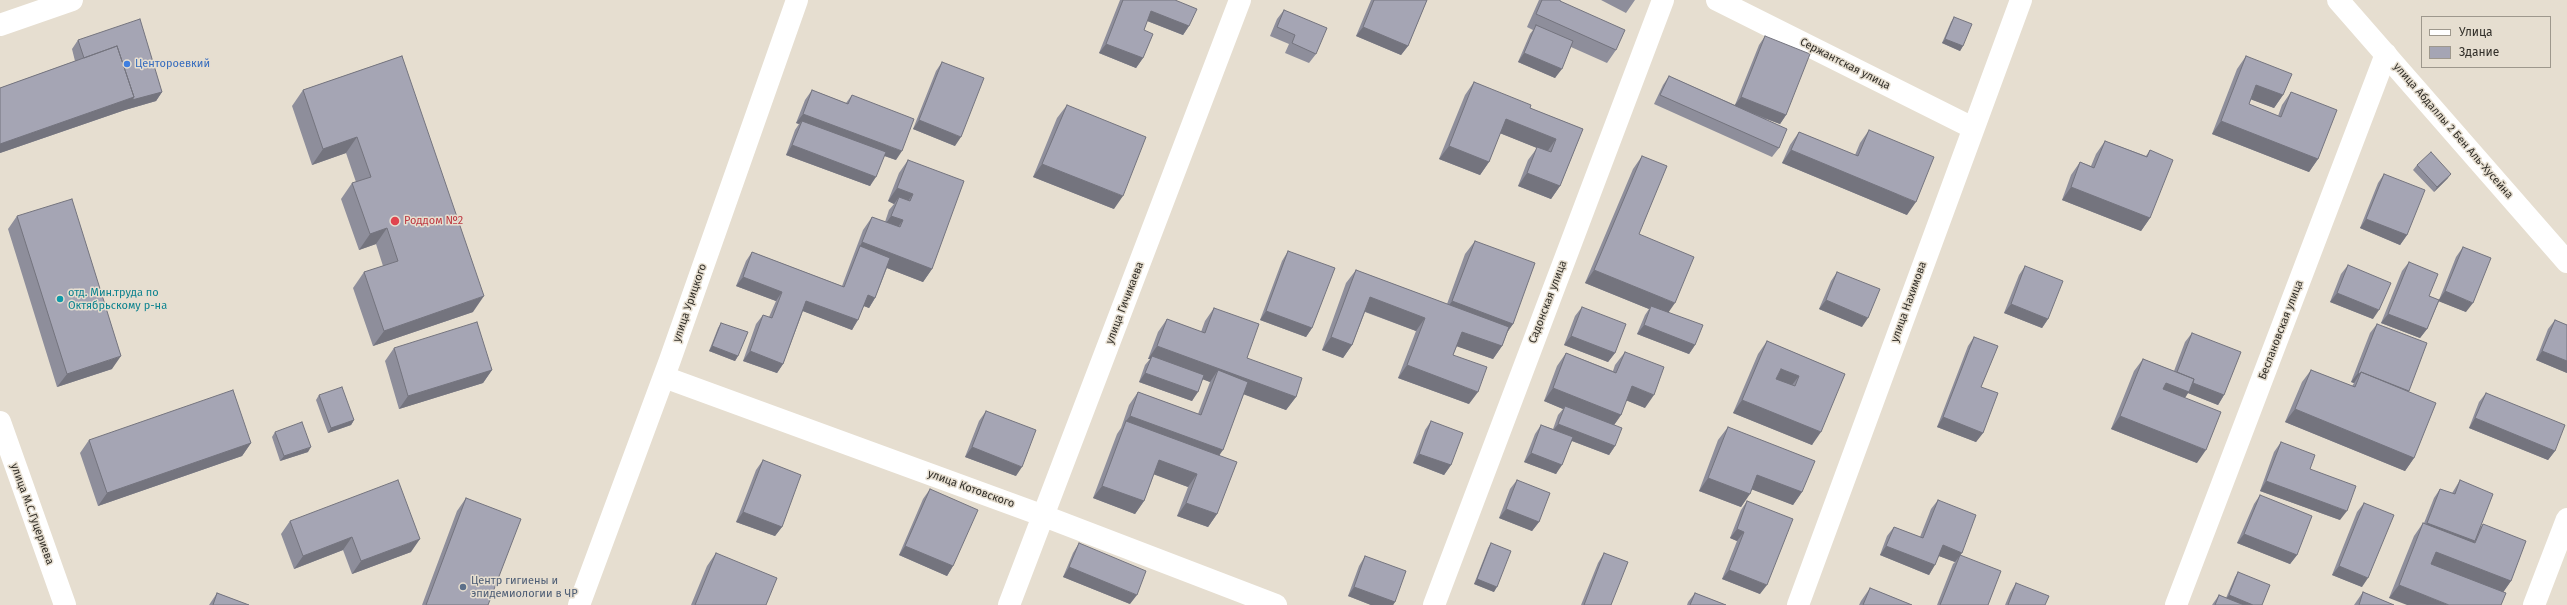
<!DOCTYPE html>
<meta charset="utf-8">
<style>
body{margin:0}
#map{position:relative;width:2567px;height:605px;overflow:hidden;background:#e6ded0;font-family:"Fira Sans",sans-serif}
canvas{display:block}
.legend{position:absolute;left:2421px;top:16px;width:130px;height:52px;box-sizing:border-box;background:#e6ded0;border:1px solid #9e988d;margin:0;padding:5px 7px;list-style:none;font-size:12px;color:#322f29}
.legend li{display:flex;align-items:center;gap:8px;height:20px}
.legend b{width:20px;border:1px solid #9e988d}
</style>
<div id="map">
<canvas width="2567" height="605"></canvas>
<ul class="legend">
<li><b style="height:5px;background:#fff"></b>Улица</li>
<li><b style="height:11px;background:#a5a5b4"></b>Здание</li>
</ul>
</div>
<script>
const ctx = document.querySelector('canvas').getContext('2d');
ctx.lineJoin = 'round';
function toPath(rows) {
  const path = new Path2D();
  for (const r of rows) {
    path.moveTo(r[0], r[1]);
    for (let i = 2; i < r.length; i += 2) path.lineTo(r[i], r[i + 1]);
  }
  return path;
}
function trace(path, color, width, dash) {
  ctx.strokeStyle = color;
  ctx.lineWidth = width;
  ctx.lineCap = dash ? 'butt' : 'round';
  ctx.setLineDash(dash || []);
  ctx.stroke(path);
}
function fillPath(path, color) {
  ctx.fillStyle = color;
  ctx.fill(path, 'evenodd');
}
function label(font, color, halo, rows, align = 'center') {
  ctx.font = font + ' "Fira Sans",sans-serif';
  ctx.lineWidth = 3;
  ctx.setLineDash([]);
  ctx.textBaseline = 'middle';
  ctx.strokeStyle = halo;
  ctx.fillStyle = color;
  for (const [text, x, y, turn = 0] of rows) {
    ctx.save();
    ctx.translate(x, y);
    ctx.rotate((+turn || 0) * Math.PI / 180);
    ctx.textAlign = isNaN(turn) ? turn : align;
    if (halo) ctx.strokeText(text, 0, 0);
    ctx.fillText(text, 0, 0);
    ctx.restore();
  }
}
trace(toPath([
 [1717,0,1973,128],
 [664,377,1044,516,1276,605],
 [0,422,65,605],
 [579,605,670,360,797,0],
 [1009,605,1240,0],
 [1434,605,1663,0],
 [1798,605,2021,0],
 [2176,605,2386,54],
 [2534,605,2567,519]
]), '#fff', 22);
trace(toPath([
 [0,25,72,0]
]), '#fff', 22);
trace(toPath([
 [2338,0,2567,262]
]), '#fff', 22);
fillPath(toPath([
 [1120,0,1175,0,1189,26,1183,35,1147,21,1144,30,1143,58,1136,68,1099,53],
 [1371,0,1427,0,1408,46,1401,55,1356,36],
 [1539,0,1560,0,1560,1,1616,50,1607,63,1571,47,1555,78,1518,62,1530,34,1533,30,1527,27],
 [1601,0,1635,0,1626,13],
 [1284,10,1316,54,1309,63,1285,53,1289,44,1270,36,1277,19],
 [1954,17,1963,46,1960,51,1942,43,1951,22],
 [1765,36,1786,115,1780,124,1766,119,1779,148,1772,157,1654,104,1663,85,1669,76,1735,105,1759,45],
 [78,40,162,92,156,101,125,110,0,153,0,88,75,61,72,49],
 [402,56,473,312,373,346,353,288,364,272,383,266,376,244,359,250,341,199,352,183,356,182,346,153,312,165,292,106,303,90],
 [2246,56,2283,95,2274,108,2251,99,2249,104,2278,116,2282,105,2291,92,2318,159,2309,172,2212,134,2237,69],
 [942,62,955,146,913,129,936,71],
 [1474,82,1530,108,1583,129,1560,186,1551,199,1518,186,1528,160,1537,148,1500,133,1489,162,1480,175,1439,159,1465,95],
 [812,90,846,103,852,95,896,160,884,156,870,186,786,155,795,130,799,124,796,123,805,100],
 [1067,105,1114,209,1033,177,1057,118],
 [1869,130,1907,215,1782,163,1790,145,1799,132,1855,155,1860,143],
 [2105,141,2146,156,2150,150,2150,218,2141,231,2062,200,2071,175,2080,162,2091,166,2096,154],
 [1642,156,1639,234,1669,312,1695,345,1689,354,1637,334,1645,315,1649,309,1585,283,1633,169],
 [908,160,932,269,923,282,887,268,875,298,869,308,864,306,852,330,803,311,783,364,777,373,743,361,756,324,763,315,769,317,776,301,736,286,746,261,752,252,842,286,863,230,872,217,885,222,889,210,894,204,888,201,899,173],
 [2417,165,2448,178,2434,192,2413,170],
 [2384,174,2407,235,2400,245,2360,228,2378,183],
 [17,216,112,369,57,387,8,229],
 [1475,241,1513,324,1508,331,1502,346,1493,359,1457,346,1453,355,1469,404,1398,378,1416,331,1365,312,1352,345,1343,358,1322,350,1346,283,1356,270,1447,304,1465,254],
 [2463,247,2466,312,2439,301,2427,329,2420,338,2381,323,2402,271,2409,262,2429,296,2439,300,2456,257],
 [1288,251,1312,328,1306,337,1260,320,1282,261],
 [2348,265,2373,319,2330,302,2341,274],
 [2025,266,2048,319,2042,328,2004,313,2019,275],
 [1837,272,1862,327,1819,309,1831,281],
 [1582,307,1615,353,1608,362,1564,345,1575,316],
 [1214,308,1247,358,1296,397,1286,410,1244,394,1219,456,1217,514,1208,527,1177,516,1188,487,1154,474,1144,501,1135,514,1093,498,1117,434,1121,428,1129,405,1138,392,1198,414,1210,382,1203,379,1192,401,1139,382,1145,365,1150,359,1148,359,1158,332,1167,319,1201,332,1205,321],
 [2555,320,2567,325,2567,373,2536,360,2548,329],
 [721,323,738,356,735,361,709,351,718,328],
 [2377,324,2409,391,2414,458,2405,471,2285,422,2302,382,2311,370,2352,386,2354,383,2351,382,2370,333],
 [2192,333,2224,395,2218,405,2188,393,2185,398,2197,463,2111,429,2134,371,2143,359,2174,371,2185,342],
 [1974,337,1981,387,1983,433,1976,442,1937,427,1968,346],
 [1767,341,1845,374,1812,445,1733,413,1758,354],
 [394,348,492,370,483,383,399,409,385,361],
 [1625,352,1645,408,1626,400,1621,415,1614,425,1615,446,1609,455,1572,441,1556,474,1524,462,1535,434,1541,425,1553,429,1558,415,1563,409,1544,401,1557,366,1566,353,1613,371,1615,365],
 [2486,393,2555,451,2548,460,2469,428,2479,402],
 [319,395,354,420,351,425,328,433,316,400],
 [986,411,1016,476,965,457,979,421],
 [1431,421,1451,465,1444,475,1413,463,1425,430],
 [1728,427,1802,492,1793,505,1752,489,1741,507,1699,491,1718,440],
 [275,432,308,452,280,461,272,437],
 [89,440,251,443,242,456,98,506,80,453],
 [2281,442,2310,469,2340,520,2260,491,2274,452],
 [763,460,782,527,775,536,736,522,756,470],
 [1517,480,1539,522,1532,531,1499,518,1510,489],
 [2460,480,2480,528,2483,524,2511,581,2503,592,2389,598,2414,536,2423,523,2424,523,2434,498,2440,489,2452,493,2454,490],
 [930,489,953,566,947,576,899,555,923,499],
 [2260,495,2297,555,2290,564,2237,543,2254,504],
 [466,498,488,605,422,605,457,511],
 [1938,500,1962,553,1960,555,1988,605,1937,605,1953,564,1955,562,1939,556,1929,575,1880,555,1887,536,1894,527,1920,537,1931,509],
 [1747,501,1760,594,1722,579,1737,541,1730,538,1741,510],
 [2364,503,2362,587,2332,575,2357,512],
 [290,521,411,552,352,574,343,550,294,569,281,534],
 [1079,543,1130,604,1063,577,1073,553],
 [1491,543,1494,592,1474,584,1488,548],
 [716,553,766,605,691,605,707,566],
 [1604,553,1611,605,1581,605,1598,563],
 [1365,556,1395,602,1393,605,1371,605,1348,596,1359,566],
 [2238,572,2262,605,2212,605,2219,595,2226,598,2235,577],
 [2016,583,2045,605,2005,605,2010,593],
 [1870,588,1912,605,1859,605,1861,601],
 [2363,592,2394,605,2354,605],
 [217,593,249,605,209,605],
 [1695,593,1726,605,1687,605,1688,602]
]), '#8e8e9b');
fillPath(toPath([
 [1151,11,1189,26,1183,35,1145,20],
 [1363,27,1408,46,1401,55,1356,36],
 [1945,39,1963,46,1960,51,1942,43],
 [1106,44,1143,58,1136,68,1099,53],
 [1524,53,1562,69,1555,78,1518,62],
 [2256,85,2283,95,2274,108,2247,98],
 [162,92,156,101,125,110,0,153,0,144,134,97],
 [1741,97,1786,115,1780,124,1734,106],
 [803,114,902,151,896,160,800,125,802,121,799,124,796,123],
 [1506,119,1556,139,1547,152,1497,132],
 [919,120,961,137,955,146,913,129],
 [2221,121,2318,159,2309,172,2212,134],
 [357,137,346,153,312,165,323,149],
 [792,145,876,177,870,186,786,155],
 [1449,146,1489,162,1480,175,1439,159],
 [1791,150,1916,202,1907,215,1782,163],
 [1042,164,1123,196,1114,209,1033,177],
 [1527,173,1560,186,1551,199,1518,186],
 [2451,174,2448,178,2434,192,2437,187],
 [2071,187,2150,218,2141,231,2062,200],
 [897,188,913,194,904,207,899,197,894,204,888,201],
 [891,216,903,220,894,233,882,229],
 [2366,219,2407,235,2400,245,2360,228],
 [387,228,376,244,359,250,370,234],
 [862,242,932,269,923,282,856,256,860,246],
 [1594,270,1675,303,1666,316,1651,306,1649,309,1585,283],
 [743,277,782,292,776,301,736,286],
 [2445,291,2473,303,2466,312,2438,301],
 [2337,293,2379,310,2373,319,2330,302],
 [868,295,875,298,869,308,861,305],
 [484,296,473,312,373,346,384,331],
 [1370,297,1425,318,1416,331,1361,310],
 [1826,300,1868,318,1862,327,1819,309],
 [806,301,858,320,852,330,800,310],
 [1452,301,1513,324,1504,337,1443,314],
 [2011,304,2048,319,2042,328,2004,313],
 [1266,311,1312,328,1306,337,1260,320],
 [2388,314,2427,329,2420,338,2381,323],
 [1644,325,1695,345,1689,354,1637,334],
 [1462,332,1502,346,1493,359,1453,345],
 [1571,336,1615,353,1608,362,1564,345],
 [1331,337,1352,345,1343,358,1322,350],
 [712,346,738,356,735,361,709,351],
 [1157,346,1296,397,1286,410,1213,383,1218,370,1210,382,1150,360,1152,356,1150,359,1148,359],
 [750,351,783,364,777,373,743,361],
 [2542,351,2567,361,2567,373,2536,360],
 [121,356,112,369,57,387,67,374],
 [1407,365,1478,392,1469,404,1398,378],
 [1781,369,1799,376,1789,389,1771,382],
 [492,370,483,383,399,409,408,396],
 [1145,373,1198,392,1192,401,1139,382],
 [2358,373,2360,374,2354,383,2351,382],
 [2175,376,2224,395,2218,405,2188,393,2180,405,2157,396,2166,383],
 [1632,386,1654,395,1645,408,1623,399],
 [1553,388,1621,415,1612,428,1565,406,1563,409,1544,401],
 [1742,400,1821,432,1812,445,1733,413],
 [2295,409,2414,458,2405,471,2285,422],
 [1130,416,1223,450,1214,463,1126,421],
 [2120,416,2206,450,2197,463,2111,429],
 [1943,417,1983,433,1976,442,1937,427],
 [2475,418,2555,451,2548,460,2469,428],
 [354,420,351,425,328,433,331,428],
 [1558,424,1615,446,1609,455,1551,433],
 [251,443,242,456,98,506,107,493],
 [311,447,308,452,280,461,284,456],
 [972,447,1022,467,1016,476,965,457],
 [1531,453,1562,465,1556,474,1524,462],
 [1419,454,1451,465,1444,475,1413,463],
 [1159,460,1197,474,1188,487,1150,473],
 [1757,475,1802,492,1793,505,1748,488],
 [1708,478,1750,494,1741,507,1699,491],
 [2266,481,2347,511,2340,520,2260,491],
 [1102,486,1144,501,1135,514,1093,498],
 [1186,503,1217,514,1208,527,1177,516],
 [1506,509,1539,522,1532,531,1499,518],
 [743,512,782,527,775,536,736,522],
 [2427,523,2475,541,2468,551,2421,532],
 [1737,529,1744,532,1737,541,1730,538],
 [2244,534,2297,555,2290,564,2237,543],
 [352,537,343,550,294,569,303,556],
 [420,539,411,552,352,574,361,561],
 [1943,545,1962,553,1955,562,1936,555],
 [905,546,953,566,947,576,899,555],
 [1886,546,1935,565,1929,575,1880,555],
 [2436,552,2511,581,2502,594,2427,565],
 [2339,566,2368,578,2362,587,2332,575],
 [1069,567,1137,595,1130,604,1063,577],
 [1729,570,1767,585,1760,594,1722,579],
 [1477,579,1497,587,1494,592,1474,584],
 [2399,585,2449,605,2407,605,2389,598],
 [1354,587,1395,602,1393,605,1371,605,1348,596],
 [2229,595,2253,605,2238,605,2225,600]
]), '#74747e');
const building = toPath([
 [1123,0,1175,0,1197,9,1189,26,1151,11,1144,30,1153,34,1143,58,1106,44,1123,0],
 [1374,0,1427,0,1408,46,1363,27,1374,0],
 [1542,0,1560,0,1560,1,1625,30,1616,50,1536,14,1542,0],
 [1284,10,1327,28,1316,54,1292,43,1295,35,1277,27,1284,10],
 [1954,17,1972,24,1963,46,1945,39,1954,17],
 [140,19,162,92,132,100,134,97,117,46,84,58,78,40,140,19],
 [1536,25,1573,41,1562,69,1524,53,1536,25],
 [1765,36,1810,54,1786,115,1741,97,1765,36],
 [117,46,134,97,0,144,0,88,117,46],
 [402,56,484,296,384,331,364,272,398,261,387,228,370,234,352,183,371,177,357,137,323,149,303,90,402,56],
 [2246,56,2292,74,2283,95,2256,85,2249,104,2281,117,2291,92,2337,110,2318,159,2221,121,2246,56],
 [942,62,984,78,961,137,919,120,942,62],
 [1669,76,1787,129,1779,148,1660,95,1669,76],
 [1474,82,1531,105,1530,108,1583,129,1560,186,1527,173,1537,147,1551,152,1556,139,1506,119,1489,162,1449,146,1474,82],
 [812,90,848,104,852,95,914,119,902,151,803,114,812,90],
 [1067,105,1146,137,1123,196,1042,164,1067,105],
 [802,121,886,152,876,177,792,145,802,121],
 [1869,130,1934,157,1916,202,1791,150,1799,132,1858,156,1869,130],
 [2105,141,2147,157,2150,150,2173,160,2150,218,2071,187,2080,162,2094,168,2105,141],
 [2431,152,2451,174,2437,187,2417,165,2431,152],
 [1642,156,1667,166,1639,234,1694,257,1675,303,1594,270,1642,156],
 [908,160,964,181,932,269,862,242,872,217,900,227,903,220,891,216,899,197,910,201,913,194,897,188,908,160],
 [2384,174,2425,190,2407,235,2366,219,2384,174],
 [72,199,121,356,67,374,17,216,72,199],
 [1475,241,1535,263,1513,324,1452,301,1475,241],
 [860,246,890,258,875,298,868,295,858,320,806,301,783,364,750,351,763,315,772,318,782,292,743,277,752,252,844,287,860,246],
 [2463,247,2491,258,2473,303,2445,291,2463,247],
 [1288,251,1335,268,1312,328,1266,311,1288,251],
 [2409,262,2438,274,2429,296,2439,300,2427,329,2388,314,2409,262],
 [2348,265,2391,283,2379,310,2337,293,2348,265],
 [2025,266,2063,281,2048,319,2011,304,2025,266],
 [1356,270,1509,327,1502,346,1462,332,1453,355,1487,367,1478,392,1407,365,1425,318,1370,297,1352,345,1331,337,1356,270],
 [1837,272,1880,289,1868,318,1826,300,1837,272],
 [1651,306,1703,325,1695,345,1644,325,1651,306],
 [1582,307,1626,324,1615,353,1571,336,1582,307],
 [1214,308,1259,324,1247,358,1302,378,1296,397,1157,346,1167,319,1205,333,1214,308],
 [2555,320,2567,325,2567,361,2542,351,2555,320],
 [477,322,492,370,408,396,394,348,477,322],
 [721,323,748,332,738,356,712,346,721,323],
 [2377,324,2427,343,2409,391,2361,372,2360,374,2358,373,2377,324],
 [2192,333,2241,352,2224,395,2193,383,2194,379,2177,372,2192,333],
 [1974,337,1998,346,1981,387,1998,393,1983,433,1943,417,1974,337],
 [1767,341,1845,374,1821,432,1742,400,1767,341],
 [1781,369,1799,376,1795,386,1776,379,1781,369],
 [1625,352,1664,367,1654,395,1632,386,1621,415,1553,388,1566,353,1616,373,1625,352],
 [1152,356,1204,375,1198,392,1145,373,1152,356],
 [2143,359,2194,379,2189,392,2166,383,2163,389,2221,412,2206,450,2120,416,2143,359],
 [1218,370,1248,382,1223,450,1130,416,1138,392,1201,415,1218,370],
 [2311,370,2355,387,2361,372,2436,403,2414,458,2295,409,2311,370],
 [342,387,354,420,331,428,319,395,342,387],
 [233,390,251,443,107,493,89,440,233,390],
 [2486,393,2565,425,2555,451,2475,418,2486,393],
 [1565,406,1622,428,1615,446,1558,424,1565,406],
 [986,411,1036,430,1022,467,972,447,986,411],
 [1126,421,1237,462,1217,514,1186,503,1197,474,1159,460,1144,501,1102,486,1126,421],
 [1431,421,1463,433,1451,465,1419,454,1431,421],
 [302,422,311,447,284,456,275,432,302,422],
 [1541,425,1573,437,1562,465,1531,453,1541,425],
 [1728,427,1815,461,1802,492,1757,475,1750,494,1708,478,1728,427],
 [2281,442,2315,455,2310,469,2356,486,2347,511,2266,481,2281,442],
 [763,460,801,475,782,527,743,512,763,460],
 [398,480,420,539,361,561,352,537,303,556,290,521,398,480],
 [1517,480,1550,493,1539,522,1506,509,1517,480],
 [2460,480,2493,494,2475,541,2427,523,2440,489,2455,494,2460,480],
 [930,489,978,510,953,566,905,546,930,489],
 [2260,495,2312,516,2297,555,2244,534,2260,495],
 [466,498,521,519,488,605,426,605,466,498],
 [1938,500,1976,515,1962,553,1943,545,1935,565,1886,546,1894,527,1923,538,1938,500],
 [1747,501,1793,519,1767,585,1729,570,1744,532,1737,529,1747,501],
 [2364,503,2394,515,2368,578,2339,566,2364,503],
 [2423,523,2475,543,2483,524,2526,541,2511,581,2436,552,2431,564,2506,593,2501,605,2449,605,2399,585,2423,523],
 [1079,543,1146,571,1137,595,1069,567,1079,543],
 [1491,543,1511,551,1497,587,1477,579,1491,543],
 [716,553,777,578,766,605,695,605,716,553],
 [1604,553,1628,562,1611,605,1584,605,1604,553],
 [1960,555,2001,571,1988,605,1940,605,1960,555],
 [1365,556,1406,571,1395,602,1354,587,1365,556],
 [2238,572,2270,585,2262,605,2253,605,2229,595,2238,572],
 [2016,583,2049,596,2045,605,2008,605,2016,583],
 [1870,588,1912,605,1863,605,1870,588],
 [2363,592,2394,605,2359,605,2363,592],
 [217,593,249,605,213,605,217,593],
 [1695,593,1726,605,1690,605,1695,593],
 [2219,595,2244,605,2215,605,2219,595]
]);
fillPath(building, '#a5a5b4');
trace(building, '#74747e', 1);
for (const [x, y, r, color] of [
 [127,64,4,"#3f7fe0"],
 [395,221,5,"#e0444e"],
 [60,299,4,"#0f9aa8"],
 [463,587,4,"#5c6f8a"]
]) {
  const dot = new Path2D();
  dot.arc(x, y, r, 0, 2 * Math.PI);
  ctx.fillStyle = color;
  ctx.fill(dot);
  trace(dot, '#e6ded0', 1.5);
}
label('11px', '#366cbe', '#e6ded0', [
 ["Центороевкий",135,64]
], 'left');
label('11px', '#322f29', '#e6ded0', [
 ["Сержантская улица",1845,64,27],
 ["улица Абдаллы 2 Бен Аль-Хусейна",2453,131,49],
 ["Садонская улица",1548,302,-69],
 ["улица Нахимова",1909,302,-70],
 ["улица Урицкого",690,303,-71],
 ["улица Гичикаева",1125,303,-69],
 ["Беслановская улица",2281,330,-69],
 ["улица Котовского",971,489,20],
 ["улица М.С.Гуцериева",32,514,70]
]);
label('11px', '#be3a42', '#e6ded0', [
 ["Роддом №2",404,221]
], 'left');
label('11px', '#0d838f', '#e6ded0', [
 ["отд. Мин.труда по",68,293],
 ["Октябрьскому р-на",68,306]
], 'left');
label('11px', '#4e5e75', '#e6ded0', [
 ["Центр гигиены и",471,581],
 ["эпидемиологии в ЧР",471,594]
], 'left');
</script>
